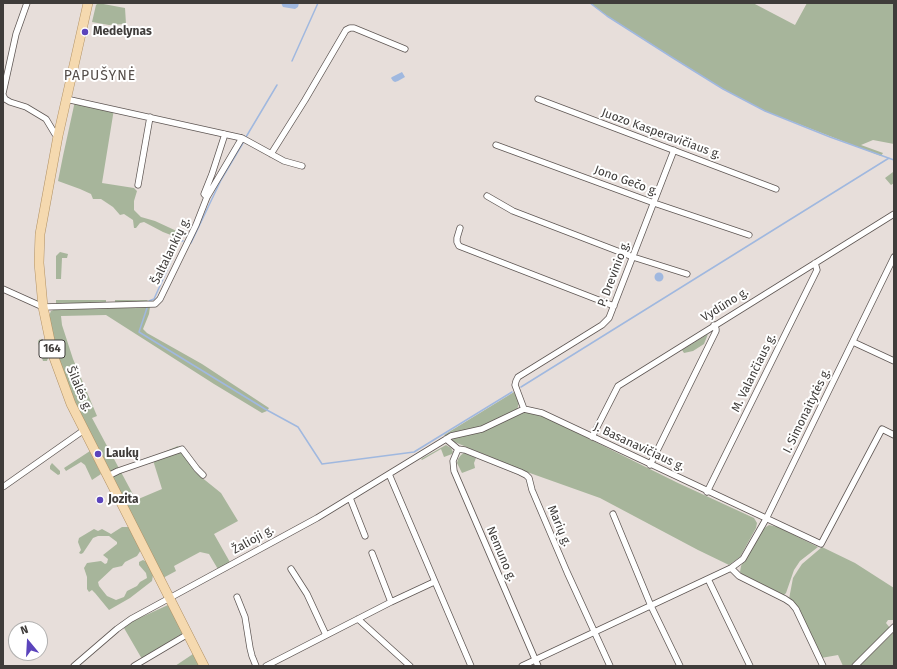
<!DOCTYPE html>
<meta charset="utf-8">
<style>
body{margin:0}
#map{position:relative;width:897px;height:669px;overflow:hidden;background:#e7deda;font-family:"Fira Sans",sans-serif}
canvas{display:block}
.frame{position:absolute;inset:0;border:4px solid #3f3c3a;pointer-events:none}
.north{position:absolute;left:8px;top:621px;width:40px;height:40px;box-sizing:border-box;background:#fff;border:1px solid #b2b1b0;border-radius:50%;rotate:342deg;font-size:11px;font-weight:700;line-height:16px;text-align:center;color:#3f3c3a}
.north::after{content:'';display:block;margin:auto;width:14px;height:18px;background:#5b44bc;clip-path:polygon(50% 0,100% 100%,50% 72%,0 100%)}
</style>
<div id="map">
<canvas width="897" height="669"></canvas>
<div class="frame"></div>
<div class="north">N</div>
</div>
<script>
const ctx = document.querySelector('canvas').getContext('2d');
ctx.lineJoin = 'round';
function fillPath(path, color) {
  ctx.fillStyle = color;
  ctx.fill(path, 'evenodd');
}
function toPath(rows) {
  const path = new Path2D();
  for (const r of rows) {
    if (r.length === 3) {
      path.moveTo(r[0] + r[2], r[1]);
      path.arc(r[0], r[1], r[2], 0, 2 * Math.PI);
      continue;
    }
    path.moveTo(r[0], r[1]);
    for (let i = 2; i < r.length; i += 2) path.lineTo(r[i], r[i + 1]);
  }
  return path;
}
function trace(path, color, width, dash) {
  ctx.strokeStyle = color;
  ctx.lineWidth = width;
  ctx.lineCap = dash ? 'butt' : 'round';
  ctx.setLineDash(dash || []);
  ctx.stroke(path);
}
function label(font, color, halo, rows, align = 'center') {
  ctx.font = font + ' "Fira Sans",sans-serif';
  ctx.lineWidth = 4;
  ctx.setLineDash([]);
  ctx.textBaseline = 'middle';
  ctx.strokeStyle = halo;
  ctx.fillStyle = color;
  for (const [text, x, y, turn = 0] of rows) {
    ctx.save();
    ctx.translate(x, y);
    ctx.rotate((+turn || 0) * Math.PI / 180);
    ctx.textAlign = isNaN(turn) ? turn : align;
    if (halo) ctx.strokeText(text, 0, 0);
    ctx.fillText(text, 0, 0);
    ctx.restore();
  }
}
fillPath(toPath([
 [98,3,125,8,126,24,109,25,92,22,96,5],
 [590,3,753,3,795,25,807,3,894,3,894,144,873,140,861,145,883,153,881,156,765,111,723,89,673,58,607,16],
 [133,27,147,29,146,37,131,34],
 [75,101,114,109,102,183,134,188,137,191,134,201,134,210,141,217,155,221,181,233,183,235,181,238,176,237,163,232,144,222,140,223,136,228,134,228,133,220,124,214,120,215,113,207,101,199,93,199,91,194,80,189,58,181,63,156],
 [893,172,894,183,891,185,885,178],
 [60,252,68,254,67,258,62,258,61,279,56,279,56,256],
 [56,300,106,300,106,304,56,304],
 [115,300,148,300,146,302,115,303],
 [150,307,149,314,143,329,147,333,202,364,269,408,267,411,262,413,214,384,106,315,61,316,62,325,73,359,97,416,92,418,136,500,162,489,152,457,178,446,195,472,221,493,238,521,214,534,231,564,219,571,209,554,200,552,174,566,176,571,163,578,77,408,54,346,49,316,51,311,56,309],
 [708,334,704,344,693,351,684,353,682,350],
 [40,339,44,341,48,358,47,361,43,361,41,355,38,341],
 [514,392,519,403,517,410,477,428,452,433,446,436,444,435],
 [523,412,535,413,549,419,678,483,754,518,757,523,756,528,740,557,729,565,698,550,600,498,527,472,452,441,453,437,481,431],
 [446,445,451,448,453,452,452,454,444,457,441,449,422,460,421,459],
 [90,451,101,474,92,480,85,465,81,462,66,471,64,468],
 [464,453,476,458,474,463,475,468,462,473,457,463,458,459,461,455],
 [52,463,60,471,60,474,58,475,50,469,50,466],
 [769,525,778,527,818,547,800,561,794,570,786,593,784,595,742,574,740,572,741,566,763,529],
 [122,527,129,527,141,550,137,556,125,562,122,566,113,568,98,582,99,586,107,596,116,600,124,597,127,591,137,586,140,582,147,578,146,573,139,565,139,562,143,560,147,562,153,575,152,581,130,598,109,610,95,593,92,590,89,592,87,589,87,577,84,568,87,563,101,561,105,564,107,563,108,559,103,555,117,544,117,542,109,536,98,536,93,538,83,553,81,554,79,553,81,550,78,542,79,538,94,529,98,531,102,529,111,534],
 [822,547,855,563,894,588,894,620,888,620,886,623,890,628,851,666,843,666,838,655,821,658,789,599,793,578,798,570,802,564],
 [168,605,183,633,142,659,124,628,133,621],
 [894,632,894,666,859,666],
 [193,654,199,666,175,666]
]), '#a7b59b');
fillPath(toPath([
 [281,3,299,3,298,7,295,9,283,7],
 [402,72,405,77,398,81,395,82,393,81,391,78,392,77],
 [659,277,4.5]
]), '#a0b8df');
trace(toPath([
 [590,3,607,16,673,58,723,89,765,111,830,137,894,160],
 [292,61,318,3],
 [246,137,277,85],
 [191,243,221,180,243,143],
 [149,301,154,299,180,241,183,241],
 [147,308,139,332,265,409,298,427,322,464,414,452,512,392],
 [521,387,889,158]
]), '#a0b8df', 1.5);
const minor = toPath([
 [3,93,16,34,27,3],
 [3,95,5,99,10,102,26,107,46,119,55,134,58,136],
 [66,99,242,138],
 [538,99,776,189],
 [496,145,654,203,749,235],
 [271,154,305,100,346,30,350,28,354,28,405,49],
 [138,185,150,117],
 [487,196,513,211,633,257,687,274],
 [207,197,204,194,212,174,225,134],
 [460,228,457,238,457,242,459,246,614,306],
 [3,289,43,307,155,304,160,299,196,225,207,197,242,138,284,161,302,166],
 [853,342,894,361],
 [524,409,515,385,516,381,518,377,602,325,609,318,674,150],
 [592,437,618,386,894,214],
 [446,439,458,449,465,450,520,472,526,475,529,478,532,490,567,572,610,666],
 [458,449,453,461,454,471,538,666],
 [650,465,716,331,716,329,714,325],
 [389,474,471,666],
 [108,476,118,471,182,449,197,469,203,475],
 [3,487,84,430],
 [707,492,817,270,815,263],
 [350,498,365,536],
 [613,514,651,606,680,666],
 [372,553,391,602],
 [731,568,739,576,785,599,791,603,796,609,823,666],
 [291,569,307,594,326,635],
 [708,579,750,666],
 [237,597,245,617,250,648,252,656,256,666],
 [358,619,410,666],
 [74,666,117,629,131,619,317,518,451,436,482,429,524,409,542,413,821,544,882,429,894,435],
 [134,666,188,634],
 [266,666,391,602,434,582],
 [522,666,731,568,743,559,766,519,894,257],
 [855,666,894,627]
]);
const primary = toPath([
 [88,3,58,136,40,234,39,263,43,307,53,355,71,404,204,666]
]);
trace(minor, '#5f5754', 7);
trace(primary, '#b19164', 10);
trace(minor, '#fff', 5.5);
trace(primary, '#f5d9af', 9);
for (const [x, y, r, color] of [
 [85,32,4,"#5b44bc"],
 [98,454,4,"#5b44bc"],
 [100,500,4,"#5b44bc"]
]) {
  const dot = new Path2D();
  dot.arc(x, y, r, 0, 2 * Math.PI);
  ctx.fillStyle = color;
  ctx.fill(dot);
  trace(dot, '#fff', 1.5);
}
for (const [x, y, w] of [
 [52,349,26]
]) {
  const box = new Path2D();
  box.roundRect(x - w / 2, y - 9, w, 18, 3);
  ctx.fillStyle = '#fff';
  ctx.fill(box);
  trace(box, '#3f3c3a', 1);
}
label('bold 11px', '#3f3c3a', null, [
 ["164",52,349]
]);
label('bold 12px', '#3f3c3a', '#fff', [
 ["Medelynas",93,32],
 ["Laukų",106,454],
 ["Jozita",108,500]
], 'left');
label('12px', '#3f3c3a', '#fff', [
 ["Juozo Kasperavičiaus g.",661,134,20],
 ["Jono Gečo g.",626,181,20],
 ["Šaltalankių g.",171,251,-64],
 ["P. Drevinio g.",614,274,-69],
 ["Vydūno g.",725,305,-32],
 ["M. Valančiaus g.",754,373,-64],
 ["Šilalės g.",79,389,67],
 ["I. Simonaitytės g.",807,411,-64],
 ["J. Basanavičiaus g.",639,447,25],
 ["Marių g.",559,526,67],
 ["Žalioji g.",253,540,-29],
 ["Nemuno g.",501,554,67]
]);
ctx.letterSpacing = '1px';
label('14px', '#554e4a', '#fff', [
 ["PAPUŠYNĖ",100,76]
]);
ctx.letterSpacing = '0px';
</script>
